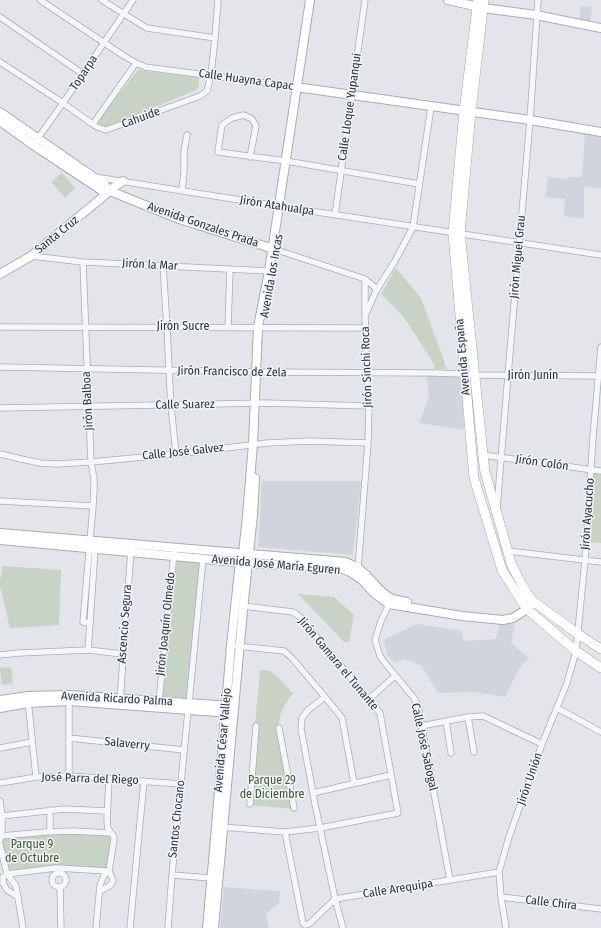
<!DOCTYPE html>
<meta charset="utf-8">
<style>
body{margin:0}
canvas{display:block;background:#e3e5ea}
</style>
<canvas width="601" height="928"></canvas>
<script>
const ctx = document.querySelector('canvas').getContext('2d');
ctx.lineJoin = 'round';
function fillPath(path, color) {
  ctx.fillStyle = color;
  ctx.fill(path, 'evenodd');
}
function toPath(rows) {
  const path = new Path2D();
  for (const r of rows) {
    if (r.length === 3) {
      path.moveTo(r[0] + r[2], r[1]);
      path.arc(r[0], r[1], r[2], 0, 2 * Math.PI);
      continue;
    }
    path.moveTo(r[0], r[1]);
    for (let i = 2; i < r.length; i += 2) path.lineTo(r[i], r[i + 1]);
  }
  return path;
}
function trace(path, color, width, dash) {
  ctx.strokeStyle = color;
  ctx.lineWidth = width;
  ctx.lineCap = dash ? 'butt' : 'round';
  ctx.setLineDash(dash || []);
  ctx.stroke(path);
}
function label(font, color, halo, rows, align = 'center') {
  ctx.font = font + ' "Fira Sans Condensed",sans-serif';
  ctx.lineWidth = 3;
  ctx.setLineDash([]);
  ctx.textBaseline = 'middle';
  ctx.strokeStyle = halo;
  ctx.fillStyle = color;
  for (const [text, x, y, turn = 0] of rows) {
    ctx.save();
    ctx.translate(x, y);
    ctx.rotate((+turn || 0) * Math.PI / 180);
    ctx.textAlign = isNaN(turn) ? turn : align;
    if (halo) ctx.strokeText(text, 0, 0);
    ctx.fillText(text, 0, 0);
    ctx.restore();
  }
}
fillPath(toPath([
 [581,6,592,7,590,22,579,21],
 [585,133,601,135,601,188,584,187,584,219,564,216,565,199,545,197,548,177,567,179,567,177,582,177],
 [427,376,458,377,462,381,464,430,419,423,429,396],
 [262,481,361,481,353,555,258,547],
 [500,621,515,624,511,643,529,658,520,667,505,697,474,692,438,693,421,665,403,659,394,663,388,656,383,640,417,624,462,631,464,641,496,639],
 [224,887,280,891,279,903,266,914,269,928,220,928]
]), '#d1d5db');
fillPath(toPath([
 [138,70,199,78,199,86,196,90,107,127,96,123],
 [62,173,75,188,65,198,51,182],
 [396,268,421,298,447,369,435,369,434,364,411,328,401,314,381,294],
 [594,473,601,474,601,543,589,542],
 [177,560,201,562,186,698,163,696],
 [3,566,61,570,59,625,10,628,0,586,0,580],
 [298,594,334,597,354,615,349,642,344,642],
 [11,667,13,683,2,685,0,668],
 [260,670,263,670,270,671,276,675,293,693,286,703,282,710,279,722,294,809,251,805,255,725],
 [46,833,79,833,111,836,112,839,108,868,59,865,8,872,2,842,4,838]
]), '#c8d2c5');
const street = toPath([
 [40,0,121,54,136,63,145,67,296,87],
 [102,0,124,14,147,28,215,38],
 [0,17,83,74],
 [0,62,63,103,91,123,97,127,106,130,200,96,207,91,211,75,215,38,218,0],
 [93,124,136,63],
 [36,141,63,103,133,0],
 [250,157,256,126,252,119,244,115,232,118,222,125,221,131,218,152,286,161,419,184],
 [95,177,284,207,601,255],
 [182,191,184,171,184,151,187,135],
 [335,215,365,0],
 [277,250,365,279,377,289],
 [31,256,83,262,269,271],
 [83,262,91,462,94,479,94,489,93,506,83,622,90,623],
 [163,265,167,327,169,370,171,406,176,454],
 [365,279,365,313],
 [0,327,365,328],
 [228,327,230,269],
 [0,367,261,372,434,373,464,374,474,375,601,376],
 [0,408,265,403,369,406],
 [0,454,21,459,40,463,57,464,91,462,176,454,267,443,310,441,368,443],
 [483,455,601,471],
 [0,501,93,506],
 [497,508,508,375,530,120,538,0],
 [508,551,601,562],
 [358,568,368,443,369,406,367,373,365,316,376,291,395,261,413,227,431,107],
 [389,604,381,621,375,640,380,656,385,663,414,698,418,706,450,880],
 [237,646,284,651,292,658,325,697,342,718,354,783],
 [88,650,90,623,95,549,93,546],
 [0,655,19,653,88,650,123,654],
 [325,697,308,710,302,718,301,729,315,804,335,899,343,928],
 [369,699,395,676],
 [28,700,36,777],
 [120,701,131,550],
 [159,701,174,553],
 [189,703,203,559],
 [557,708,601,732],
 [468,717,474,752],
 [446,721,451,753],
 [421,726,468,717,483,716,542,744],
 [279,728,294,808],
 [69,738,184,750],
 [0,748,32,742],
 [69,776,69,701],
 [0,783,36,777,69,776,181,784],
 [313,793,391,775],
 [0,801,2,816,2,830,0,840],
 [250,804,256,726],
 [50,810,50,832],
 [2,816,64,809,107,811],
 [221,827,285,832,320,828,398,813,380,713,301,618,293,612,243,606],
 [285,832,303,923,305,925,309,924,335,899,499,872],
 [1,836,46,832,72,831,111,833],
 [0,845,7,874,16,886,23,928],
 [59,880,7],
 [172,875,211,878],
 [60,887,61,928],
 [100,891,111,885,113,880,109,871,114,839,113,835,108,829,107,820,109,779],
 [18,897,7,890,3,883,3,877,7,874,56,868,109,871],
 [501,897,601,909],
 [96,928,100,885,104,875,109,871],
 [130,928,144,781],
 [168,928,172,875,188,711],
 [506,928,501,897,499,872,509,837,542,744,567,683,576,651,585,560,593,437,601,347]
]);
const secondary = toPath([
 [448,0,483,8,536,15,601,28],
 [296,87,530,120,601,132],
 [0,112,105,185,110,191],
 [0,121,33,145,101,190,110,191,179,219,277,250],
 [0,274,31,256,110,191,113,188,123,181],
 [0,533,346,562,358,568,365,574,383,593,392,599,407,602],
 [0,540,248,563,335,568,343,569,350,572,362,580,375,594,389,604,462,616,503,620,513,618,527,609,530,606],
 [0,700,28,696,70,695,231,706],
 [0,708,28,703,69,701,230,713],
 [207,928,216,827,231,645,240,562,243,553,247,516,253,444,258,327,269,271,310,0],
 [214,928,243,610,253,515,255,478]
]);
const primary = toPath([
 [478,0,464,111,453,233,474,478,502,570,524,605,527,609,576,651,601,668],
 [484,0,471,112,460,233,483,455,485,472,512,566,528,595,534,602,578,634,601,649]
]);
trace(street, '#a9acb4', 7);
trace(secondary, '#a9acb4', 10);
trace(primary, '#a4aab4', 10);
trace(street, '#f5f6f8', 5.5);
trace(secondary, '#fff', 8);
trace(primary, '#fff', 9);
label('12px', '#2d3340', '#f2f4f7', [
 ["Toparpa",84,73,-56],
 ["Calle Huayna Capac",246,80,8],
 ["Calle Lloque Yupanqui",350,107,-82],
 ["Cahuide",141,118,-20],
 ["Jirón Atahualpa",277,206,9],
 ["Avenida Gonzales Prada",203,225,19],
 ["Santa Cruz",57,235,-39],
 ["Jirón Miguel Grau",518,257,-85],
 ["Jirón la Mar",150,265,3],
 ["Avenida los Incas",272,276,-80],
 ["Jirón Sucre",183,327],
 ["Avenida España",463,357,-95],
 ["Jirón Sinchi Roca",367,367,-92],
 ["Jirón Francisco de Zela",232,372,1],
 ["Jirón Junín",533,376],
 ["Jirón Balboa",88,401,-93],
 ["Calle Suarez",185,405,-1],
 ["Calle José Galvez",183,452,-6],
 ["Jirón Colón",542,463,8],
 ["Jirón Ayacucho",588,514,-86],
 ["Avenida José María Eguren",276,565,5],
 ["Ascencio Segura",125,624,-86],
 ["Jirón Joaquín Olmedo",166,624,-84],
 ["Jirón Gamara el Tunante",338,664,50],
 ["Avenida Ricardo Palma",117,699,3],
 ["Avenida César Vallejo",223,740,-85],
 ["Salaverry",127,744,6],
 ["Calle José Sabogal",424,747,78],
 ["José Parra del Riego",90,779,2],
 ["Jirón Unión",530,779,-71],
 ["Santos Chocano",177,819,-84],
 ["Calle Arequipa",398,889,-9],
 ["Calle Chira",551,903,7]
]);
label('12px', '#415a3b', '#f2f4f7', [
 ["Parque 29",272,781],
 ["de Diciembre",272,795],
 ["Parque 9",32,845],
 ["de Octubre",32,859]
]);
</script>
